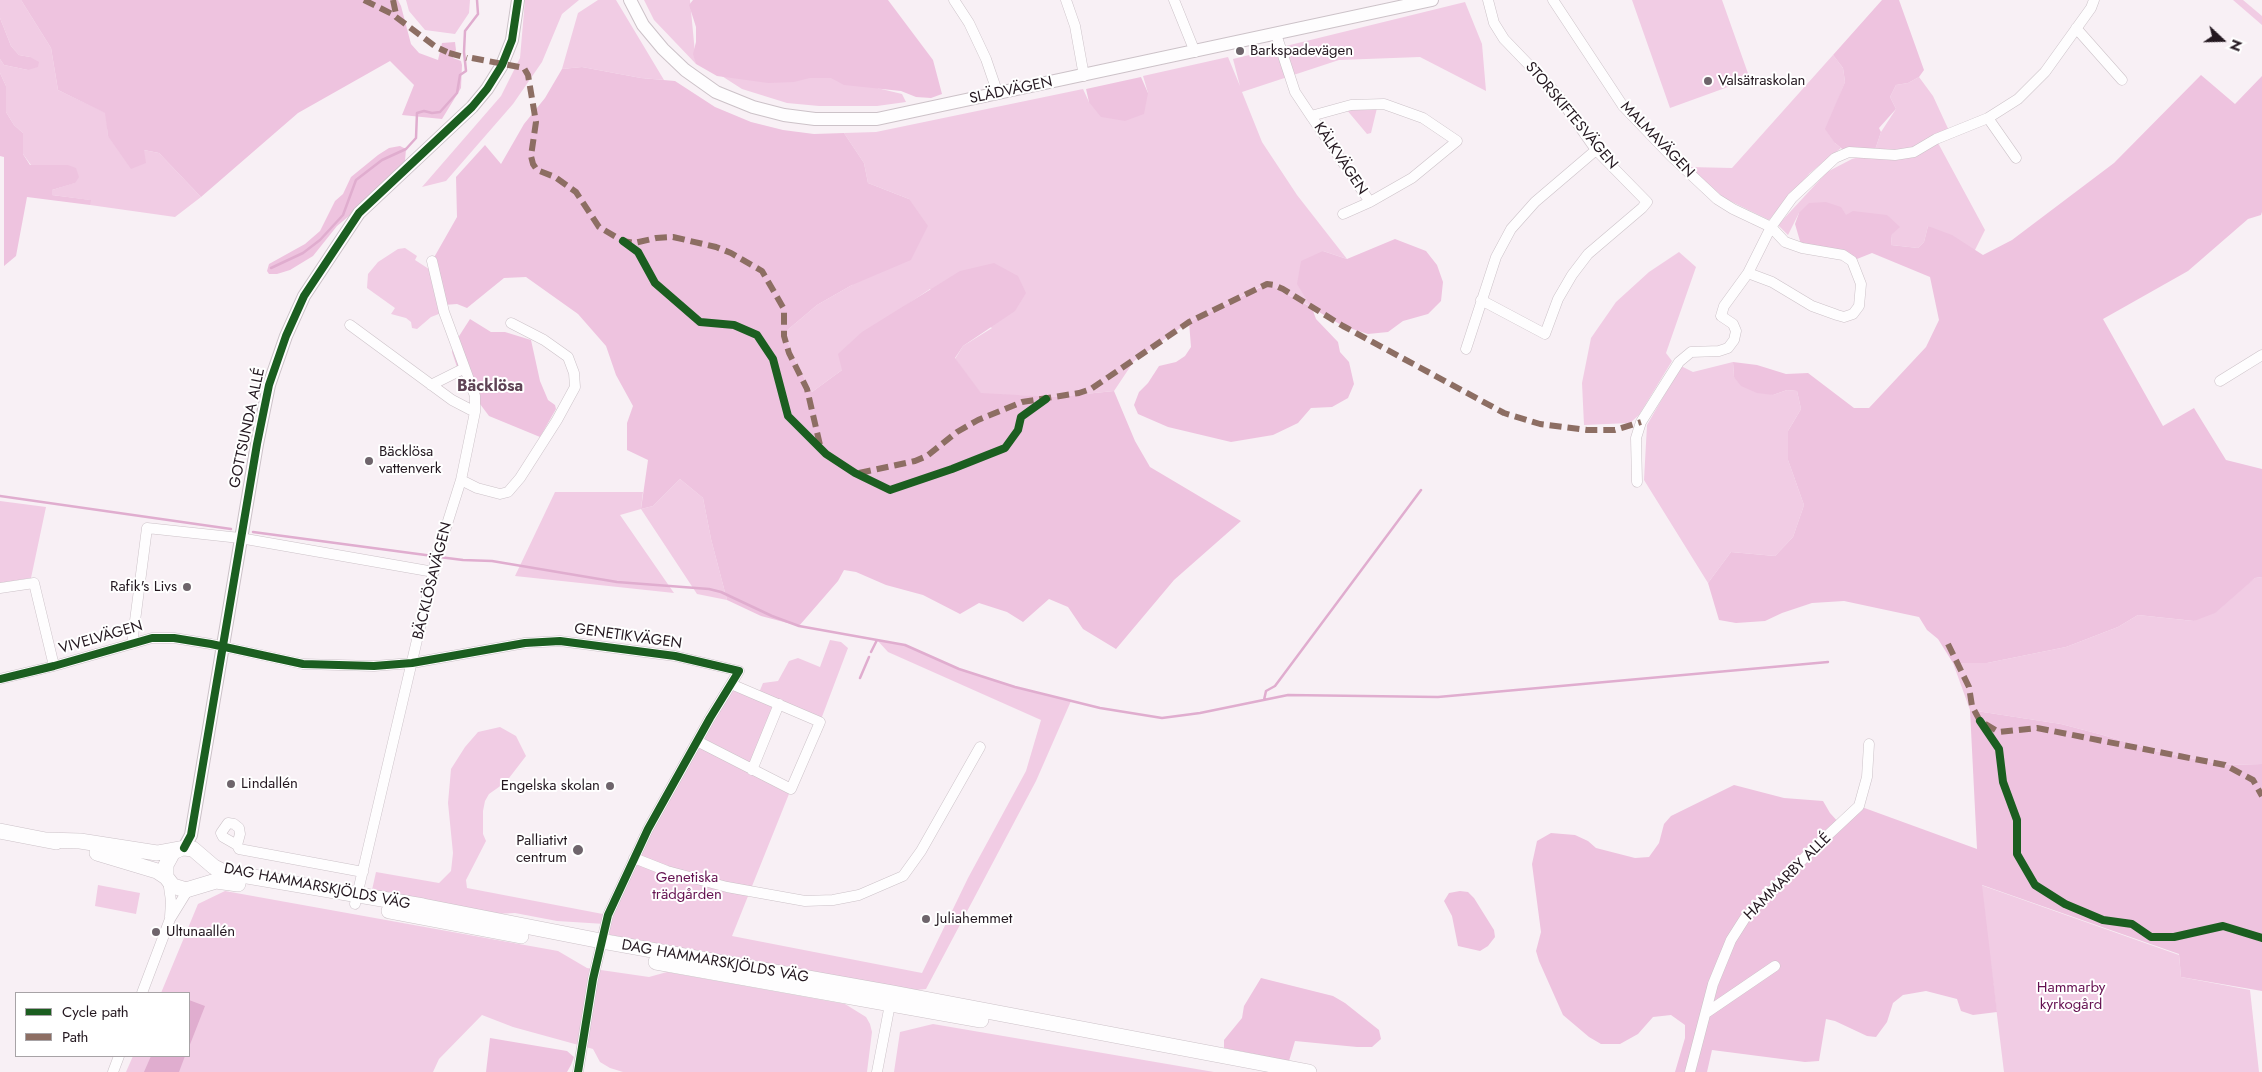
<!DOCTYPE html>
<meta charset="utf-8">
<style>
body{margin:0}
#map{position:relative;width:2262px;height:1072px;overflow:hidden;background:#f8f0f5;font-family:Jost,sans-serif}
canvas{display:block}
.legend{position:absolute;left:15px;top:992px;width:175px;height:65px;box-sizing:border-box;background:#fff;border:1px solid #a7a3a6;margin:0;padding:6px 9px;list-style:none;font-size:15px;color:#241820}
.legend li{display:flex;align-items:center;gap:10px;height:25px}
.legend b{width:25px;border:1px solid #a7a3a6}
.north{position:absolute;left:2197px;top:15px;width:50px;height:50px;-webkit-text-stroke:4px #fff;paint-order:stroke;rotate:111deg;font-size:14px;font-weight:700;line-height:20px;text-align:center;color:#241820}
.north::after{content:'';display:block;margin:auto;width:18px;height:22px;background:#241820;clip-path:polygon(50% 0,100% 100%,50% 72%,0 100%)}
</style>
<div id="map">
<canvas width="2262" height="1072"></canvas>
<ul class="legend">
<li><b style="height:6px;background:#1b5e20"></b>Cycle path</li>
<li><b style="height:6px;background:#8d6e63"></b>Path</li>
</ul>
<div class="north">N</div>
</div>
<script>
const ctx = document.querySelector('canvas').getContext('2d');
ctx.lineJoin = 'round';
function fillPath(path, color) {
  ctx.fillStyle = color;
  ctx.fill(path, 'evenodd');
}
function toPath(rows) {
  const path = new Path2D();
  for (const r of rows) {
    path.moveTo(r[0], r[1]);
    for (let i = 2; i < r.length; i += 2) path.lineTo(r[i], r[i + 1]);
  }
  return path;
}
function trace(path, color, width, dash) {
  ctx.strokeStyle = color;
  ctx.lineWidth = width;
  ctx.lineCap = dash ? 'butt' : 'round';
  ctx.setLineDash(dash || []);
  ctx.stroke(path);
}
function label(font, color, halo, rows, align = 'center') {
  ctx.font = font + ' Jost,sans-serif';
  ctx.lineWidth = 4;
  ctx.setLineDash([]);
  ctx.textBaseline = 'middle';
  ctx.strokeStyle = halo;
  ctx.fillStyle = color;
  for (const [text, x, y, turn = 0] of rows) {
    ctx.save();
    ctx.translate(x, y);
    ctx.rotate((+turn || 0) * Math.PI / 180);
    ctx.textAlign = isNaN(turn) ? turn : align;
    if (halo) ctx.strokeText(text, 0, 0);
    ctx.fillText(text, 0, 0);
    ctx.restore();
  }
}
fillPath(toPath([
 [0,0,21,0,51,48,58,90,106,113,108,136,144,150,159,153,201,197,175,217,90,205,90,200,52,195,52,190,74,183,31,165,23,154,23,133,14,125,6,112,6,86,0,73,0,59,4,65,28,70,30,57,19,55,11,46,0,18],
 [406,0,470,0,469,13,455,34,425,30,409,11],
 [525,0,579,0,562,14,542,62,513,104,446,181,422,187,501,96,520,58],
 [598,0,616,0,664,80,641,78,582,67,562,69,578,13],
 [644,0,690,0,696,64,654,20],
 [1632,0,1722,0,1750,79,1670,108],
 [2233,0,2243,0,2262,16,2262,25],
 [1465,2,1482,44,1486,91,1420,57,1339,60,1242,92,1262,142,1297,195,1347,259,1323,251,1312,307,1266,284,1189,322,1134,361,1114,391,1055,397,981,394,955,359,963,346,992,328,930,289,902,308,842,370,812,392,796,363,784,333,817,305,852,285,909,199,868,183,864,163,844,133,876,132,1083,89,1089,102,1148,93,1143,76,1228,57,1240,86,1233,59],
 [1833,55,1843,68,1845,82,1836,105,1835,143,1841,148,1810,173,1769,220,1724,198,1689,167,1732,168],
 [714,71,815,73,902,94,906,102,877,106,819,106,787,103,742,89],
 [1919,77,1933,96,1951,135,1938,143,1985,230,1972,256,1928,226,1924,242,1918,248,1891,245,1892,234,1846,215,1799,213,1788,235,1778,225,1827,172,1852,159,1874,153,1881,132,1896,109,1890,97,1896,85,1908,83],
 [1377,108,1371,133,1367,134,1346,109],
 [405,248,417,256,415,260,435,273,444,312,431,317,417,329,412,328,411,322,406,318,391,314,395,308,367,288,368,274,378,262,398,249],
 [1679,252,1696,267,1666,353,1672,361,1639,415,1630,423,1584,425,1582,383,1591,338,1616,302,1649,272],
 [1733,362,1734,377,1773,395,1787,390,1797,391,1801,409,1788,431,1788,460,1804,505,1793,537,1775,556,1731,552,1708,583,1644,480,1647,425,1681,366,1693,372],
 [680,479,703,498,711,539,727,600,697,594,641,509,620,515,674,593,515,576,555,492,643,492,641,509,653,506],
 [0,501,46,507,31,578,0,583],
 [2262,577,2262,764,2225,765,2155,751,2103,735,2061,724,1970,710,1953,663,1987,663,2066,647,2118,627,2138,615,2194,621,2255,578],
 [830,640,841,642,848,648,820,722,779,705,753,770,791,789,732,936,922,973,968,878,1026,771,1041,720,888,652,877,640,905,645,960,669,1015,687,1071,701,1036,781,926,989,916,990,610,935,605,924,557,921,515,913,494,914,372,890,376,872,439,883,451,871,453,853,448,803,451,769,465,747,478,732,500,727,516,736,526,756,506,782,489,794,485,801,483,811,483,834,486,841,466,880,467,888,608,915,731,684,758,695,763,683,778,681,789,661,798,658,820,667],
 [98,885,140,893,136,914,95,906],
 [1981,885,2179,955,2181,977,2250,990,2259,1072,2004,1072],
 [225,891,558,951,587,968,649,977,667,972,845,1004,866,1017,870,1024,872,1032,867,1072,623,1072,610,1068,600,1062,593,1049,513,1027,482,1015,439,1059,433,1072,126,1072,133,1056,189,1056,189,993,161,993,198,904],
 [933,1024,1214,1072,894,1072,900,1032]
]), '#f1cce4');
fillPath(toPath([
 [21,0,398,0,401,6,411,44,419,53,438,60,442,43,455,42,456,50,453,54,453,58,461,61,462,65,461,88,442,119,402,115,414,85,390,61,298,113,201,197,159,153,144,150,146,163,131,169,108,136,105,113,58,90,51,48],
 [693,0,888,0,933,60,942,94,931,98,916,97,901,91,844,85,831,78,810,78,794,82,768,83,717,76,696,64,693,54,696,42,696,27,689,5],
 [1882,0,1899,0,1924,70,1919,77,1908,83,1896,85,1890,97,1896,109,1879,128,1881,132,1874,153,1847,153,1835,143,1825,129,1845,82,1843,68,1833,55],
 [0,18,11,46,19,55,30,57,39,62,38,67,28,70,4,65,0,59],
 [582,67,641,78,675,81,715,107,751,122,783,130,814,134,844,133,864,163,868,183,909,199,928,226,911,260,852,285,817,305,784,333,796,363,812,392,842,370,838,354,862,332,960,271,994,263,1018,276,1026,293,1015,311,963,346,955,358,981,393,1055,397,1114,391,1135,441,1150,467,1241,521,1174,580,1116,649,1083,629,1068,607,1049,599,1023,622,1007,612,979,603,960,614,923,595,886,585,856,572,844,570,838,581,799,626,761,616,727,600,711,539,703,498,680,479,653,506,641,509,648,460,627,450,627,423,633,406,616,375,606,346,578,314,526,277,504,278,467,308,457,304,444,305,432,261,457,217,456,177,485,145,501,164,524,124,545,98,562,69],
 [0,73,6,86,6,112,14,125,23,133,23,154,30,165,68,165,76,168,79,177,75,183,52,190,52,195,91,200,90,205,27,197,16,256,4,266,4,157,0,156],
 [2201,75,2235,104,2262,76,2262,212,2261,215,2248,219,2188,271,2103,319,2163,426,2194,408,2226,460,2262,469,2262,577,2255,578,2215,613,2194,621,2138,615,2118,627,2066,647,1987,663,1953,663,1938,639,1927,630,1919,617,1844,601,1812,603,1782,613,1765,621,1736,623,1719,620,1708,583,1731,552,1775,556,1793,537,1804,505,1788,460,1788,431,1801,409,1797,391,1787,390,1773,395,1757,393,1741,386,1734,377,1733,362,1757,365,1786,374,1808,373,1854,408,1869,408,1926,347,1939,320,1930,277,1872,253,1852,261,1802,248,1795,224,1799,213,1809,203,1826,202,1841,207,1846,215,1853,211,1887,215,1900,227,1892,234,1891,245,1918,248,1924,242,1928,226,1952,235,1983,255,2012,240,2114,163],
 [1141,77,1148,93,1144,114,1125,121,1101,117,1089,102,1086,89],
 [400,146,406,149,405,161,355,211,337,226,313,256,290,270,277,274,269,274,267,271,269,264,305,244,320,231,335,201,343,194,351,177,378,155,389,148],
 [1395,239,1426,251,1437,265,1443,282,1441,301,1428,314,1403,321,1388,332,1368,334,1343,326,1312,308,1316,319,1338,342,1340,352,1349,362,1354,384,1348,398,1332,407,1311,408,1298,423,1273,435,1231,442,1168,427,1138,414,1134,405,1139,392,1148,383,1159,366,1176,362,1185,356,1191,347,1189,322,1267,284,1311,307,1297,284,1301,261,1323,251,1347,259],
 [470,319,491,332,505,332,531,340,540,381,548,400,555,405,556,409,540,437,489,416,468,388,457,367,452,352,454,344],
 [1970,710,2061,724,2103,735,2155,751,2225,765,2262,764,2262,991,2181,977,2179,954,1982,885,1997,1012,1973,1015,1961,1011,1957,999,1926,991,1903,995,1893,1003,1887,1022,1876,1037,1867,1036,1835,1021,1826,1019,1819,1061,1805,1062,1712,1050,1707,1072,1675,1072,1685,1038,1685,1025,1671,1015,1653,1017,1638,1034,1620,1044,1601,1044,1589,1037,1563,1015,1539,961,1536,951,1541,932,1532,864,1537,841,1551,833,1575,835,1588,841,1596,848,1635,858,1649,857,1659,843,1664,824,1671,816,1734,785,1784,798,1823,801,1830,813,1840,824,1859,806,1977,849],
 [1460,891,1468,892,1474,898,1494,930,1495,937,1488,946,1480,951,1458,946,1452,916,1444,901,1449,893],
 [1261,978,1333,996,1345,1003,1379,1030,1381,1039,1372,1047,1357,1047,1295,1041,1289,1061,1224,1048,1224,1040,1242,1018,1244,1006],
 [490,1038,567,1051,574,1057,571,1065,567,1072,486,1072]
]), '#eec3df');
fillPath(toPath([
 [189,1000,205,1006,189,1047],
 [151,1056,185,1056,179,1072,144,1072]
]), '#e0adcf');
trace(toPath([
 [271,268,303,253,320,240,343,215,356,180,382,160,406,149,416,138,417,113,424,111,432,113,440,112,457,93,460,75,466,71,464,52,465,31,478,14,477,0],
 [0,496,231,529],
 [253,532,433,556],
 [439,557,463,560,492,561,617,582,709,589,721,592,772,616,799,626,905,645,959,669,1015,687,1100,708,1162,718,1200,713,1288,695,1438,697,1828,662],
 [871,652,877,640],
 [860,678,869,657],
 [1264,700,1266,691,1275,686,1421,490]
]), '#e0adcf', 2.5);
const minor = toPath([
 [954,0,969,23,986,59,998,94],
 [1066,0,1075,26,1084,76],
 [1174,0,1195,52],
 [1553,0,1623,106,1670,155,1717,199,1733,209,1771,227,1785,242,1802,248,1843,255,1852,261,1861,284,1859,306,1853,314,1844,317,1837,315,1812,306,1772,282,1748,273],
 [2076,28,2122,80],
 [1276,34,1295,92,1311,116,1370,202,1412,178,1457,141,1423,118,1384,104,1351,105,1311,116],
 [1988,118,2016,158],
 [1343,214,1370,202],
 [1481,300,1545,334,1558,299,1572,275,1588,254,1642,208,1647,202,1596,150,1556,93,1504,39,1494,23,1488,0],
 [350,325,452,400,475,412],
 [1466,349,1496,257,1511,229,1535,202,1596,150],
 [2220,381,2262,355],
 [431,385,463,369],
 [461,480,477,488,500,494,508,492,520,478,557,420,575,387,574,373,568,357,544,340,511,323],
 [1637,482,1636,438,1641,422,1679,362,1691,352,1719,351,1728,348,1734,340,1736,331,1733,324,1721,316,1724,306,1748,273,1771,227,1792,198,1835,158,1849,152,1895,155,1914,152,1936,139,1988,118,2018,99,2045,72,2091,8,2094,0],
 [0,588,34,583,54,666],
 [132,644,147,528,240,538,434,572],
 [0,679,54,666,152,638,174,638,211,644,303,664,374,666,412,663,525,643,560,641,675,656,739,671,710,718,648,829,608,915,593,979,578,1072],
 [697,741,791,789,820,722,731,684],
 [752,770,779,704],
 [237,845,240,834,239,828,234,824,228,823,221,833,223,837,237,845,239,849,363,872],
 [634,858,667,871,727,887,805,901,833,900,859,895,903,876,921,851,980,747],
 [168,880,171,901,170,917],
 [355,904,436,559,461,480,475,412,475,396,444,312,432,261],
 [142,993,170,919,186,893,193,889],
 [1706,1013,1775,966],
 [113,1072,119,1056],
 [877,1072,891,999],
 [1690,1072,1713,984,1731,940,1745,918,1812,850,1859,806,1867,777,1869,744]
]);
const tertiary = toPath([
 [630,0,643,25,663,49,685,70,716,92,753,107,784,115,815,119,877,119,1432,0],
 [184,848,191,835,257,444,269,385,286,336,304,296,359,213,472,107,487,89,502,65,512,40,518,0]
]);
const secondary = toPath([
 [0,831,56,842],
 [46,840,80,841,157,853,184,848,193,849,214,867,224,872,423,906,601,941,892,993,1309,1072],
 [180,849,173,852,166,865,166,877,173,886,186,890,216,881,238,884],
 [97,853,157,871,166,877],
 [389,911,521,936],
 [656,962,981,1020]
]);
trace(minor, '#ccc2c8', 11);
trace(tertiary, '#ccc2c8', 14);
trace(secondary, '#ccc2c8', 16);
trace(minor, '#fefdfe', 10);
trace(tertiary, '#fefdfe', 12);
trace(secondary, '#fefdfe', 15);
trace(toPath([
 [364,0,392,14,436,47,447,52],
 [393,0,397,19],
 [449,53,467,58],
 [472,58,524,68,528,75,536,122,531,156,533,164,537,170,555,177,576,192,599,227,623,241,634,243,656,238,673,237,716,247,731,253,762,271,784,309,784,336,789,353,807,389,820,445],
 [859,473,915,461,927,456,957,432,978,420,1022,402,1079,393,1091,389,1189,322,1267,284,1274,285,1283,289,1343,326,1504,413,1540,424,1587,430,1615,430,1641,422],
 [1948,644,1969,687,1972,706,1980,721,1999,732,2037,728,2225,765,2253,780,2262,796]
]), '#8d6e63', 6, [12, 6]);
trace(toPath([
 [623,241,638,252,655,283,700,322,734,325,757,335,773,359,788,416,826,454,855,473,890,490,952,469,1005,448,1018,430,1021,417,1046,399],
 [0,679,54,666,152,638,174,638,211,644,303,664,374,666,412,663,525,643,560,641,675,656,739,671,710,718,648,829,608,915,593,979,578,1072],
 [1980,721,1999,749,2003,782,2017,820,2017,854,2035,885,2065,904,2103,920,2132,924,2151,937,2174,937,2223,926,2262,938],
 [184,848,191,835,257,444,269,385,286,336,304,296,359,213,472,107,487,89,502,65,512,40,518,0]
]), '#1b5e20', 8);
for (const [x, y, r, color] of [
 [1240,51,5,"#6e646b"],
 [1708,81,5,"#6e646b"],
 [369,461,5,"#6e646b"],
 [187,587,5,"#6e646b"],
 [231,784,5,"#6e646b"],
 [610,786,5,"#6e646b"],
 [578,850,6,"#6e646b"],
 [926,919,5,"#6e646b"],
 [156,932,5,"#6e646b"]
]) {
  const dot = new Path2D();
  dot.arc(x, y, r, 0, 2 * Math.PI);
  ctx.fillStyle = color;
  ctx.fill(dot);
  trace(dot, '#fff', 2);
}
label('15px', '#241820', '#fff', [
 ["Barkspadevägen",1250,51],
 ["Valsätraskolan",1718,81],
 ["Bäcklösa",379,452],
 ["vattenverk",379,469],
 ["Rafik's Livs",177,587,"right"],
 ["Lindallén",241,784],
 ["Engelska skolan",600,786,"right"],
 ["Palliativt",567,841,"right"],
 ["centrum",567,858,"right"],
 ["Juliahemmet",936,919],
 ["Ultunaallén",166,932]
], 'left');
label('15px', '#241820', '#fff', [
 ["SLÄDVÄGEN",1011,91,-12],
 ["STORSKIFTESVÄGEN",1571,116,50],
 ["MALMAVÄGEN",1657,140,46],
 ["KÄLKVÄGEN",1340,159,56],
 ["GOTTSUNDA ALLÉ",248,428,-78],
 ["BÄCKLÖSAVÄGEN",433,581,-76],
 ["GENETIKVÄGEN",628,637,8],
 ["VIVELVÄGEN",101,638,-16],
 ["HAMMARBY ALLÉ",1788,877,-45],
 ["DAG HAMMARSKJÖLDS VÄG",317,887,11],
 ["DAG HAMMARSKJÖLDS VÄG",715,962,10]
]);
label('15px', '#651251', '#fff', [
 ["Genetiska",687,878],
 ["trädgården",687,895],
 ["Hammarby",2071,988],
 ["kyrkogård",2071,1005]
]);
label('bold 16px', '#5f4355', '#fff', [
 ["Bäcklösa",490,387]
]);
</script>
